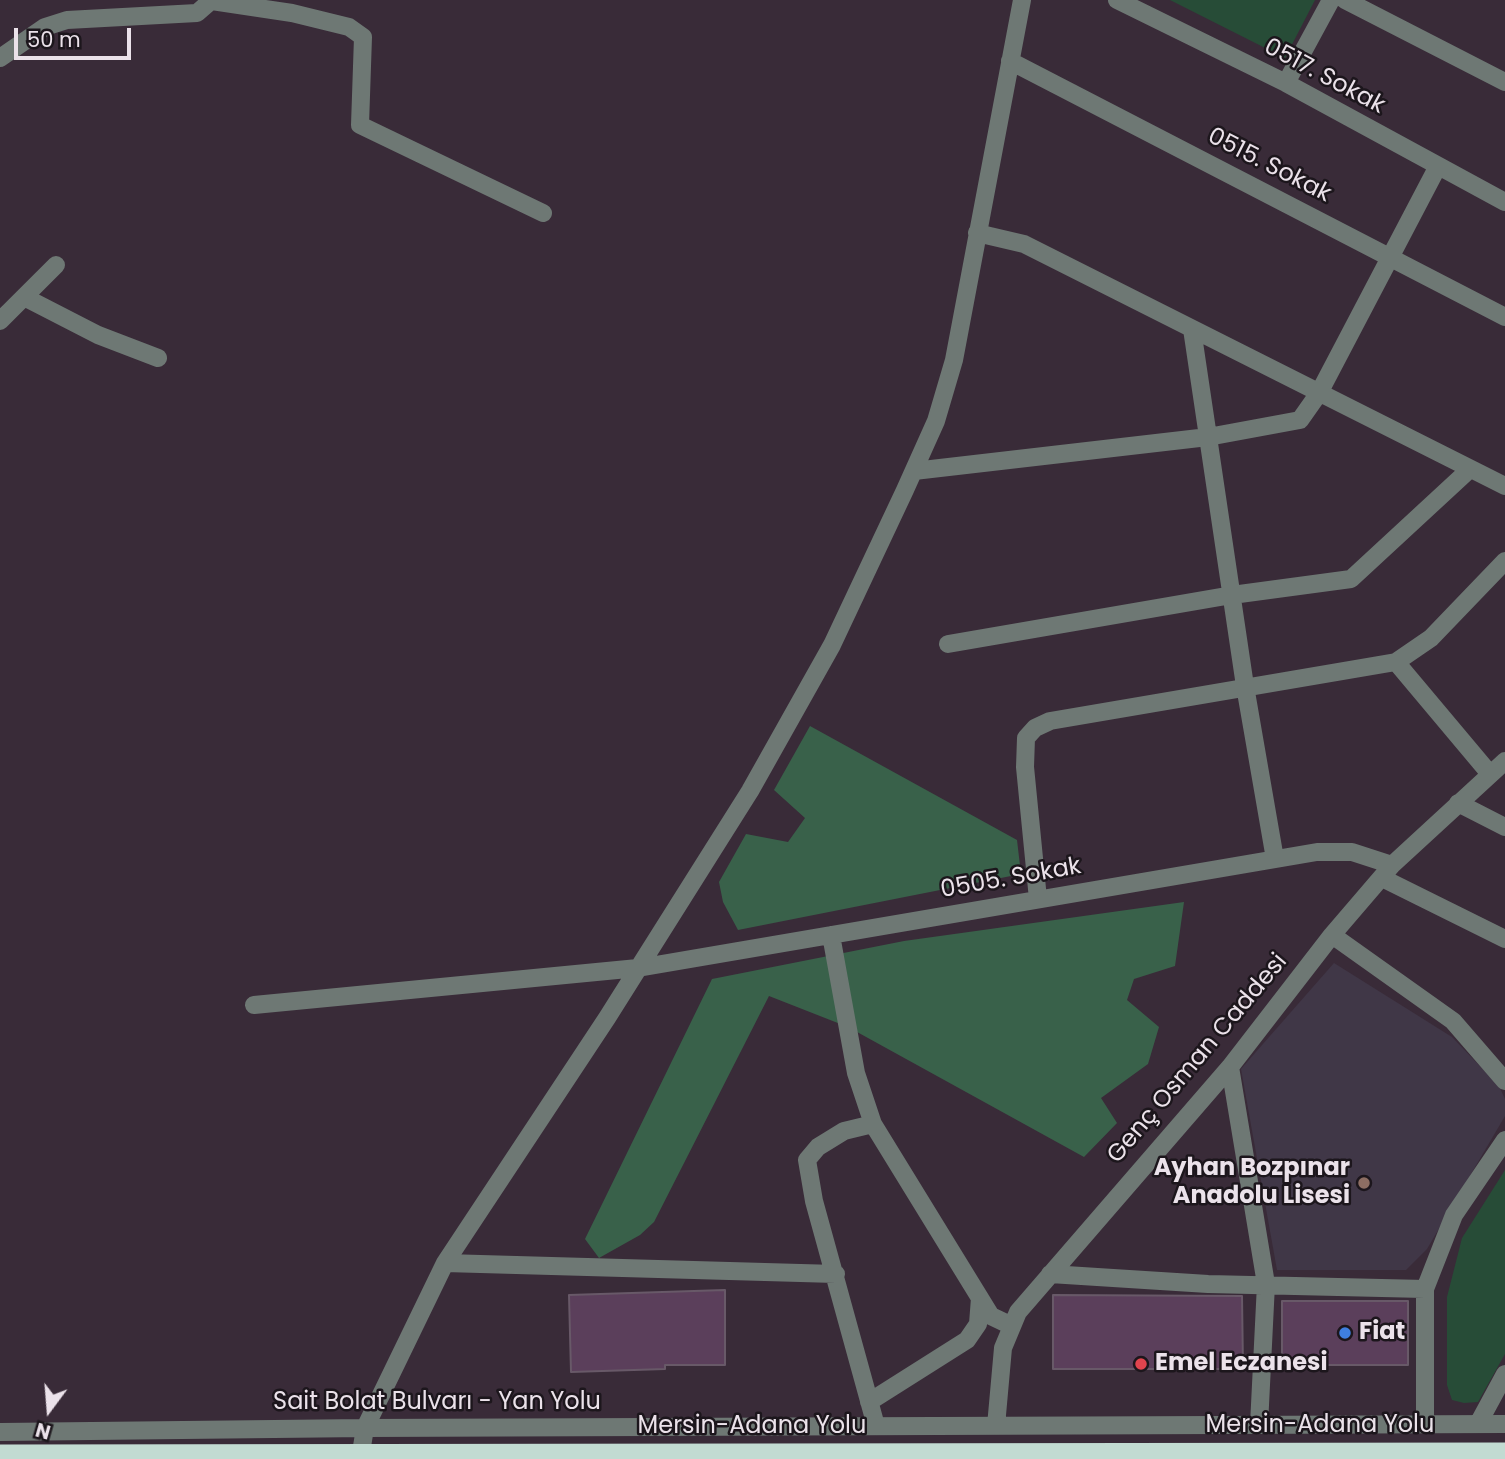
<!DOCTYPE html>
<meta charset="utf-8">
<style>
body{margin:0}
#map{position:relative;width:1505px;height:1459px;overflow:hidden;background:#392b38;font-family:Poppins,sans-serif}
canvas{display:block}
.north{position:absolute;left:14px;top:1375px;width:70px;height:70px;-webkit-text-stroke:5px #1c161c;paint-order:stroke;rotate:196deg;font-size:19px;font-weight:700;line-height:28px;text-align:center;color:#ebe2ea}
.north::after{content:'';display:block;margin:auto;width:24px;height:32px;background:#ebe2ea;clip-path:polygon(50% 0,100% 100%,50% 72%,0 100%)}
.scale{position:absolute;left:14px;top:28px;width:117px;height:32px;box-sizing:border-box;border:4px solid #ebe2ea;border-top:0;padding-left:9px;font-size:21px;line-height:24px;white-space:nowrap;color:#ebe2ea;-webkit-text-stroke:5px #1c161c;paint-order:stroke}
</style>
<div id="map">
<canvas width="1505" height="1459"></canvas>
<div class="north">N</div>
<div class="scale">50 m</div>
</div>
<script>
const ctx = document.querySelector('canvas').getContext('2d');
ctx.lineJoin = 'round';
function fillPath(path, color) {
  ctx.fillStyle = color;
  ctx.fill(path, 'evenodd');
}
function toPath(rows) {
  const path = new Path2D();
  for (const r of rows) {
    path.moveTo(r[0], r[1]);
    for (let i = 2; i < r.length; i += 2) path.lineTo(r[i], r[i + 1]);
  }
  return path;
}
function trace(path, color, width, dash) {
  ctx.strokeStyle = color;
  ctx.lineWidth = width;
  ctx.lineCap = dash ? 'butt' : 'round';
  ctx.setLineDash(dash || []);
  ctx.stroke(path);
}
function label(font, color, halo, rows, align = 'center') {
  ctx.font = font + ' Poppins,sans-serif';
  ctx.lineWidth = 5;
  ctx.setLineDash([]);
  ctx.textBaseline = 'middle';
  ctx.strokeStyle = halo;
  ctx.fillStyle = color;
  for (const [text, x, y, turn = 0] of rows) {
    ctx.save();
    ctx.translate(x, y);
    ctx.rotate((+turn || 0) * Math.PI / 180);
    ctx.textAlign = isNaN(turn) ? turn : align;
    if (halo) ctx.strokeText(text, 0, 0);
    ctx.fillText(text, 0, 0);
    ctx.restore();
  }
}
fillPath(toPath([
 [1334,963,1452,1037,1499,1086,1505,1099,1505,1116,1427,1249,1406,1270,1277,1270,1241,1069]
]), '#403747');
fillPath(toPath([
 [1170,0,1315,0,1285,58],
 [1505,1170,1505,1354,1478,1402,1464,1403,1452,1400,1447,1385,1447,1297,1462,1238]
]), '#274c37');
fillPath(toPath([
 [810,726,1017,840,1021,874,738,930,723,902,719,882,746,834,788,842,805,818,774,790],
 [1184,902,1175,966,1134,979,1127,1000,1159,1027,1148,1064,1101,1098,1117,1123,1084,1157,848,1027,769,996,654,1222,640,1235,599,1258,585,1239,712,979,904,941]
]), '#39614a');
const building = toPath([
 [725,1290,725,1365,665,1365,665,1369,571,1372,569,1295,725,1290],
 [1053,1295,1242,1296,1243,1369,1053,1369,1053,1295],
 [1282,1301,1408,1301,1408,1365,1282,1365,1282,1301]
]);
fillPath(building, '#5b3f5b');
trace(building, '#685968', 2);
trace(toPath([
 [1117,0,1286,83,1505,202],
 [1345,0,1505,82],
 [212,1,292,13,349,27,363,37,360,125,543,213],
 [0,58,45,27,67,20,197,13,212,0],
 [1010,61,1505,317],
 [1286,83,1331,0],
 [977,233,1024,244,1505,486],
 [26,298,98,335,158,358],
 [0,321,56,265],
 [1192,329,1245,686,1275,859],
 [914,471,1208,437,1300,420,1319,393,1438,166],
 [948,644,1232,595,1351,579,1470,469],
 [1396,662,1490,774],
 [1458,803,1505,827],
 [1382,878,1505,939],
 [1038,899,1025,767,1026,738,1035,728,1050,721,1396,662,1431,638,1505,561],
 [831,935,856,1073,873,1124,991,1316,1012,1326],
 [1332,935,1453,1021,1505,1081],
 [254,1005,638,968,1317,852,1352,852,1392,865],
 [1230,1067,1266,1284,1259,1425],
 [873,1124,844,1131,818,1147,807,1160,814,1201,876,1426],
 [445,1263,836,1274],
 [1050,1274,1208,1284,1425,1289],
 [869,1402,967,1340,978,1324,980,1298],
 [1425,1424,1425,1289,1454,1215,1505,1140],
 [1478,1424,1505,1374],
 [996,1426,1003,1348,1018,1312,1230,1067,1332,935,1392,865,1505,761],
 [0,1432,365,1428,1505,1424],
 [360,1459,365,1428,445,1263,607,1018,750,791,832,645,905,490,936,421,954,360,1022,0]
]), '#6e7874', 18);
trace(toPath([
 [0,1455,1505,1453]
]), '#c2dbd2', 21);
for (const [x, y, r, color] of [
 [1364,1183,7,"#8d6e63"],
 [1345,1333,7,"#3f7fe0"],
 [1141,1364,7,"#e0444e"]
]) {
  const dot = new Path2D();
  dot.arc(x, y, r, 0, 2 * Math.PI);
  ctx.fillStyle = color;
  ctx.fill(dot);
  trace(dot, '#1c161c', 2.5);
}
label('24px', '#ebe2ea', '#1c161c', [
 ["0517. Sokak",1324,77,28],
 ["0515. Sokak",1269,166,27],
 ["0505. Sokak",1011,879,-10],
 ["Genç Osman Caddesi",1198,1059,-50],
 ["Sait Bolat Bulvarı - Yan Yolu",437,1403],
 ["Mersin-Adana Yolu",1320,1426],
 ["Mersin-Adana Yolu",752,1427]
]);
label('bold 24px', '#ebe2ea', '#1c161c', [
 ["Ayhan Bozpınar",1350,1169,"right"],
 ["Anadolu Lisesi",1350,1197,"right"],
 ["Fiat",1359,1333],
 ["Emel Eczanesi",1155,1364]
], 'left');
</script>
